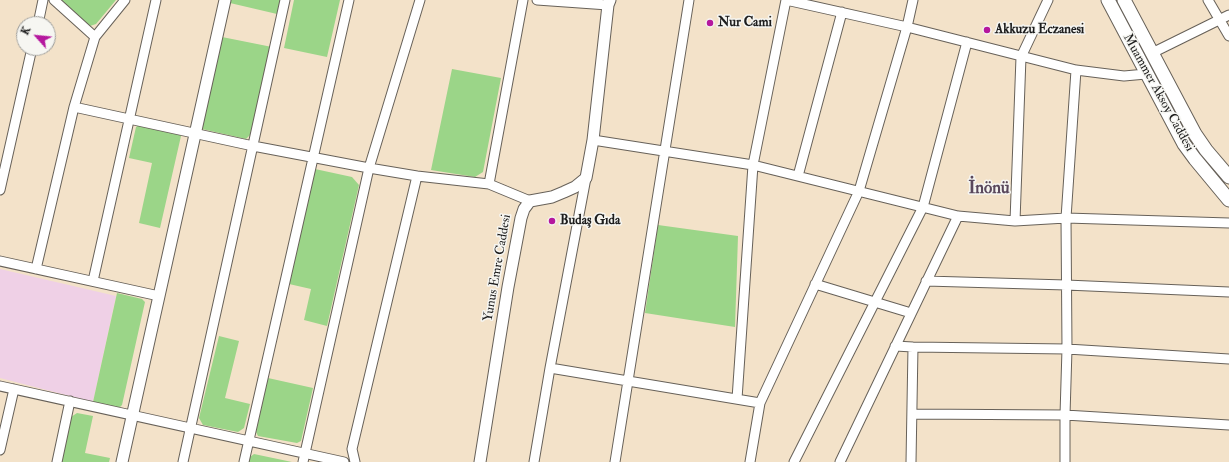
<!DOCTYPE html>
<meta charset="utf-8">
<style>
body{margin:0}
#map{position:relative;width:1229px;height:462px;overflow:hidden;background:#f3e2c9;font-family:"IM FELL Double Pica",serif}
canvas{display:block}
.north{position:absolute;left:16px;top:16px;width:40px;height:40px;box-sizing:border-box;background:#f6f6f2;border:1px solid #9f9f9c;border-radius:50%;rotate:297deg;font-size:11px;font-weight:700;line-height:16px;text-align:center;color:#1c1c1c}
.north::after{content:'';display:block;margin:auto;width:14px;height:18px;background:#b5179e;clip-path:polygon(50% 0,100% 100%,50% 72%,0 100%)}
</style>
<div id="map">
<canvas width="1229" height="462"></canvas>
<div class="north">K</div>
</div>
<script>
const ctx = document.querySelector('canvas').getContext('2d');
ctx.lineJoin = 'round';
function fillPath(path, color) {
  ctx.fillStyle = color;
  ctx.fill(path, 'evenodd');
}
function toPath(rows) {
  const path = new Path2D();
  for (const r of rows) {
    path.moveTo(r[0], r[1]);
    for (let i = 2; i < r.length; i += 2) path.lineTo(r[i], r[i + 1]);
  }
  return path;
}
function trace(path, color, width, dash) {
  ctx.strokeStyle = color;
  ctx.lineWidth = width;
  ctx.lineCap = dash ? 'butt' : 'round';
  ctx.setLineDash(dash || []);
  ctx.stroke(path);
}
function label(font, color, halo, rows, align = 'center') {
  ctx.font = font + ' "IM FELL Double Pica",serif';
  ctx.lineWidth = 3;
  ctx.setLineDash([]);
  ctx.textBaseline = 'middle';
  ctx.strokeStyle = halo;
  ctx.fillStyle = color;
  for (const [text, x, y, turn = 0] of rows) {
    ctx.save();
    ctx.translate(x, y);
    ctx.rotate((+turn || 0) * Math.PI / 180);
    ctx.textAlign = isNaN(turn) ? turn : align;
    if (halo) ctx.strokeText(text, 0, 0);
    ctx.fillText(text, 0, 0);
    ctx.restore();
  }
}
fillPath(toPath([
 [0,269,116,296,93,402,0,378]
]), '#efd0e6');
fillPath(toPath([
 [61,0,116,0,96,24,90,26],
 [231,0,280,0,277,14,230,3],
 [294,0,340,0,327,57,284,48],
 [222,37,272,47,250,135,246,139,202,129],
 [452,69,501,78,483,172,475,177,431,170],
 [139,125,179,132,181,136,160,228,139,223,152,163,129,158,136,127],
 [315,169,352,177,359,185,327,326,304,320,311,289,289,284],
 [658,225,738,236,735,327,645,313],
 [117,293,142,299,145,302,122,405,119,408,93,402],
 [219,336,239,341,225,398,250,404,244,428,238,432,203,425,199,418],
 [268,378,313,388,301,441,297,443,258,436,256,432],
 [77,413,93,416,85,453,110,458,109,462,61,462,71,417],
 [254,454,292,462,248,462,250,457]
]), '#9bd588');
const minor = toPath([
 [54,0,95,37],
 [537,0,608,5],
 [786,0,907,27,1076,70,1124,76,1146,74],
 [1208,0,1229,36],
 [38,24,43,0],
 [1152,53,1229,15],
 [74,107,253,146,369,168,417,176,489,184,530,201],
 [593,140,753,165,958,216,1015,221,1066,218,1229,223],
 [798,176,842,12],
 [489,184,523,0],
 [0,190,32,48],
 [1015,221,1021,57,1048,0],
 [0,261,159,296],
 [36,269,74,107,95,37,125,0],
 [93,281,156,0],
 [926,281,1066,285,1229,292],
 [815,284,911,313],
 [895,346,913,347,1067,349,1229,359],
 [550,368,760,403],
 [0,386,344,462],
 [737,399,753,165,786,0],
 [912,414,1065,415,1229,425],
 [0,450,14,389],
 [57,462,70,401],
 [183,462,285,0],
 [244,462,349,0],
 [303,462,369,168,420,0],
 [355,462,352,449,417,176],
 [534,462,550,368,586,178],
 [615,462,689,0],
 [750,462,760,403,859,191,907,27,913,0],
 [794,462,923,207,967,42],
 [840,462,958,216],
 [911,462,913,347],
 [1065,462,1065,415,1067,349,1066,218,1076,70]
]);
const tertiary = toPath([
 [122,462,225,0],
 [480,462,508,287,521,218,524,209,530,201,552,197,564,192,575,187,586,178,593,140,608,5,610,0]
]);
const secondary = toPath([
 [1108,0,1184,144,1195,159,1229,200],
 [1124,0,1195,134,1206,150,1229,177]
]);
trace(minor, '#676159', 11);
trace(tertiary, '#676159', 13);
trace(secondary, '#676159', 15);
trace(minor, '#fff', 9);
trace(tertiary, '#fff', 11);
trace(secondary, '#fff', 13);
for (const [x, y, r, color] of [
 [710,23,4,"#b5179e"],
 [987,30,4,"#b5179e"],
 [552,221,4,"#b5179e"]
]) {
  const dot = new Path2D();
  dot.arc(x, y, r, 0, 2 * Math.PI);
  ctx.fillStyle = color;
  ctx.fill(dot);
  trace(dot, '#f6f6f2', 1.5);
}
label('bold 13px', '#1c1c1c', '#f6f6f2', [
 ["Nur Cami",718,23],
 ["Akkuzu Eczanesi",995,30],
 ["Budaş Gıda",560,221]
], 'left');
label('13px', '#1c1c1c', '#f6f6f2', [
 ["Muammer Aksoy Caddesi",1158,93,61],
 ["Yunus Emre Caddesi",498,268,-80]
]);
label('bold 17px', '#5a485c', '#f6f6f2', [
 ["İnönü",989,189]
]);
</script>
